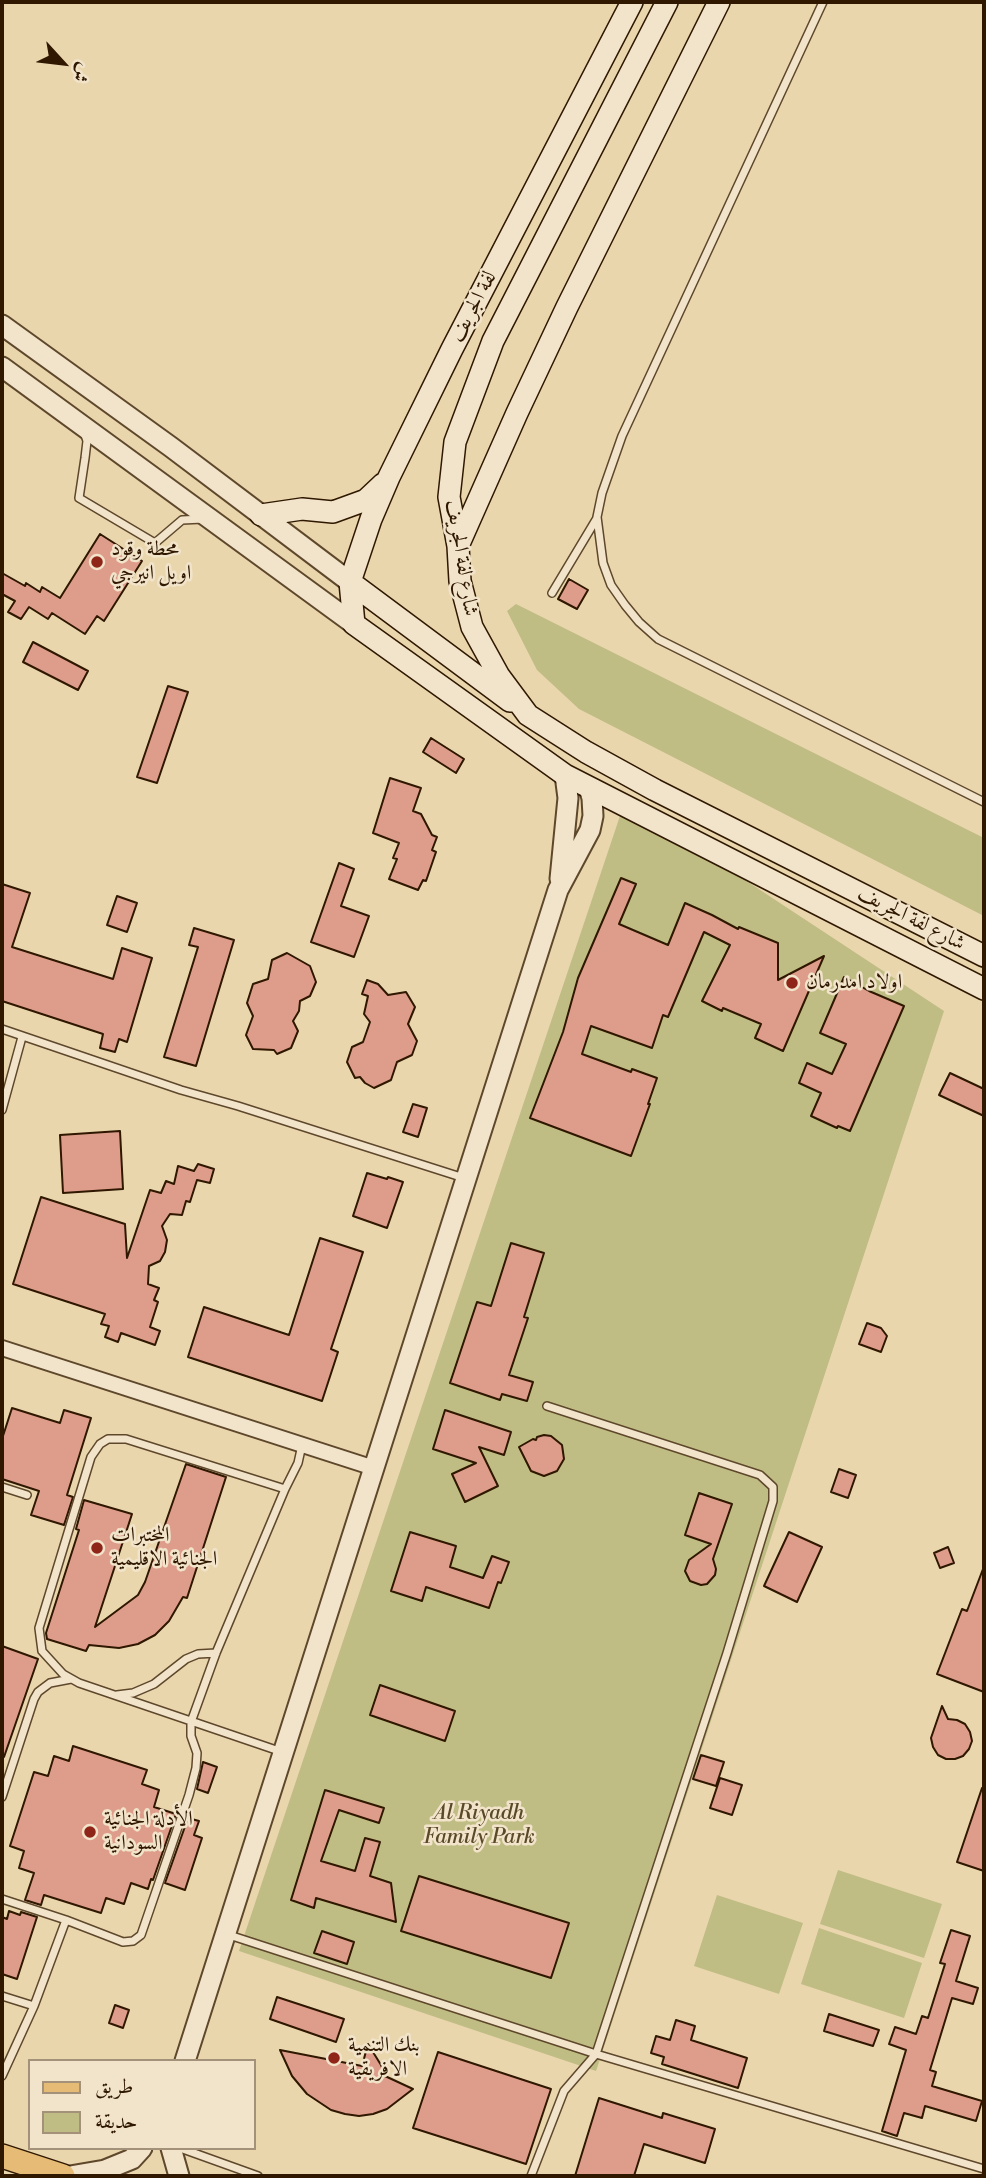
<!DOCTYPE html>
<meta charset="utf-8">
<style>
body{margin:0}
#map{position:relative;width:986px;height:2178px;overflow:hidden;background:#ead6ad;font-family:"Libre Bodoni",Amiri,serif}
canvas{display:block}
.frame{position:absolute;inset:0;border:4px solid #2f1700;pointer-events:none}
.legend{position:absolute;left:28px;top:2059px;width:228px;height:91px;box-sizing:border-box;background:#f1e4ca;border:2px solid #a39279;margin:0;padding:9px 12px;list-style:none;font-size:21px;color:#2f1700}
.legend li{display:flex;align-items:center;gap:14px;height:35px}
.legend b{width:35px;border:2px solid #a39279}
.north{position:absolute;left:28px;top:28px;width:70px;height:70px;-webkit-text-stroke:5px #f1e4ca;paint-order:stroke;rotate:117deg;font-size:19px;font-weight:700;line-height:28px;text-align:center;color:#2f1700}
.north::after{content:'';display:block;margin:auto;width:24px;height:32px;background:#2f1700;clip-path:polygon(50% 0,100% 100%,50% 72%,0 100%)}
</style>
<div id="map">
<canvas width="986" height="2178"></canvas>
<div class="frame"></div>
<ul class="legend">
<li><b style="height:9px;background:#e5bb76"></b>طريق</li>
<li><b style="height:19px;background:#bfbc84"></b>حديقة</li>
</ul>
<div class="north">ش</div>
</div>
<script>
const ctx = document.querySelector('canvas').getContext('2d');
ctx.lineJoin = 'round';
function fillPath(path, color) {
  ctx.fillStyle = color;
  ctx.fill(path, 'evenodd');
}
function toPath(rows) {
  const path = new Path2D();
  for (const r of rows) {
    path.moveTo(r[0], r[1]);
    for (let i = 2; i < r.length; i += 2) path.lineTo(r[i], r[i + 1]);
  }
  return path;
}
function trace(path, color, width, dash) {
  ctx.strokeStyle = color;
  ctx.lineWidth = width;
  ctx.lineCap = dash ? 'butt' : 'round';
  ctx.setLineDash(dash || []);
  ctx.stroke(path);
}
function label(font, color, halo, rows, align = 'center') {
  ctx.font = font + ' "Libre Bodoni",Amiri,serif';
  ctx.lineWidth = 5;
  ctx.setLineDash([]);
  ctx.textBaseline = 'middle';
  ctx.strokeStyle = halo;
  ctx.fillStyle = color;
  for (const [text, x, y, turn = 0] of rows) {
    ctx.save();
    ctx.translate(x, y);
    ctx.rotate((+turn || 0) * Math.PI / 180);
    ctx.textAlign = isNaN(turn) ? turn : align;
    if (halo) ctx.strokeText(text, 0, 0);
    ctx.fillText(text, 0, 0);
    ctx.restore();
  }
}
fillPath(toPath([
 [516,604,984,838,984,916,579,709,537,670,507,611],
 [625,801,944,1011,596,2071,239,1951],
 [838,1870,942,1904,924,1958,820,1924],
 [717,1895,803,1923,779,1994,694,1966],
 [819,1928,922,1963,904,2018,801,1984]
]), '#bfbc84');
const building = toPath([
 [100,534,142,561,104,621,97,616,85,634,52,613,48,619,29,607,21,619,8,612,15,601,2,594,2,573,25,586,26,583,40,592,42,587,60,598,100,534],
 [569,579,588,590,577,609,558,599,569,579],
 [33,642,88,671,78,690,23,662,33,642],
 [168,686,188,692,157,783,137,777,168,686],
 [431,738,464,759,456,773,423,752,431,738],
 [390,778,421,788,413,811,421,814,432,835,437,837,432,850,436,852,426,881,423,880,418,890,389,879,397,859,393,858,399,843,373,833,390,778],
 [339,863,354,869,341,906,369,916,354,957,311,942,339,863],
 [621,878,636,884,619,924,668,945,685,903,712,915,738,929,739,927,778,943,778,980,824,956,783,1051,755,1038,761,1024,723,1008,722,1011,702,1001,730,945,704,932,668,1017,663,1015,652,1048,591,1026,582,1054,631,1072,632,1069,657,1078,648,1104,650,1104,631,1156,530,1118,563,1032,578,978,621,878],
 [2,884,30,893,12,947,113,979,122,948,152,958,127,1042,119,1039,115,1052,100,1048,103,1034,2,1001,2,884],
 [117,896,137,903,127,932,107,925,117,896],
 [194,928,234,940,196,1066,164,1057,198,947,189,945,194,928],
 [287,953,310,966,316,982,310,996,300,1001,299,1011,293,1021,298,1031,291,1048,277,1054,274,1050,253,1049,246,1035,253,1016,247,1003,253,984,268,979,272,960,287,953],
 [844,977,869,991,904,1006,850,1131,838,1126,837,1128,811,1116,821,1093,799,1083,807,1063,832,1074,846,1044,820,1033,844,977],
 [367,980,378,984,388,995,406,992,415,1007,408,1024,417,1041,412,1055,397,1062,391,1080,374,1088,365,1083,360,1077,355,1078,347,1062,352,1047,363,1042,370,1022,364,1014,368,996,362,994,367,980],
 [950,1073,984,1089,984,1116,939,1095,950,1073],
 [413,1104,427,1108,418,1137,403,1132,413,1104],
 [120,1131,123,1189,63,1193,60,1135,120,1131],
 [198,1164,214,1169,210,1183,197,1180,190,1202,186,1201,182,1215,170,1214,162,1226,167,1240,165,1252,160,1261,149,1266,148,1284,159,1288,154,1300,158,1302,150,1327,160,1331,155,1345,121,1333,118,1342,105,1337,109,1326,101,1324,105,1314,13,1284,41,1197,125,1224,127,1258,150,1190,161,1193,166,1181,174,1184,178,1166,194,1171,198,1164],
 [367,1173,387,1179,388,1177,403,1182,387,1228,353,1216,367,1173],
 [320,1238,363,1252,331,1349,338,1352,322,1401,188,1357,204,1307,289,1335,320,1238],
 [511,1243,544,1253,524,1317,528,1318,509,1375,533,1382,527,1401,502,1394,500,1400,450,1383,477,1302,491,1306,511,1243],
 [867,1323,881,1328,887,1336,881,1352,859,1344,867,1323],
 [12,1408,60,1423,64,1410,91,1418,67,1495,73,1497,64,1525,31,1515,39,1491,2,1479,2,1439,12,1408],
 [445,1410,511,1432,504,1455,479,1447,498,1486,465,1502,452,1474,476,1463,433,1449,445,1410],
 [544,1435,551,1436,562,1445,564,1459,557,1471,544,1476,531,1471,519,1447,533,1439,536,1440,537,1437,544,1435],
 [186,1464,226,1477,187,1598,183,1597,169,1621,155,1635,138,1644,119,1648,89,1645,86,1651,47,1639,46,1633,79,1530,76,1529,84,1500,132,1514,95,1627,138,1595,145,1582,186,1464],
 [839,1469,856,1475,848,1498,831,1492,839,1469],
 [699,1493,732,1504,713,1559,716,1569,715,1575,707,1584,701,1585,690,1581,685,1571,689,1560,711,1544,685,1535,699,1493],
 [410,1532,456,1546,450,1567,483,1578,492,1556,509,1562,501,1583,498,1582,489,1608,426,1587,422,1601,391,1591,410,1532],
 [789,1532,822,1547,797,1602,764,1586,789,1532],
 [948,1547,954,1563,940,1568,934,1553,948,1547],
 [983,1569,984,1570,984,1692,937,1674,962,1609,967,1611,983,1569],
 [2,1646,38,1659,4,1757,2,1757,2,1646],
 [380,1685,455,1711,445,1741,370,1715,380,1685],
 [942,1706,948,1719,957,1720,965,1724,970,1732,972,1741,969,1749,963,1756,955,1759,946,1759,938,1755,933,1747,931,1738,942,1706],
 [73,1746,147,1770,142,1784,159,1790,154,1807,176,1814,153,1880,151,1879,148,1889,131,1883,124,1904,106,1898,101,1913,44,1895,41,1905,25,1900,34,1873,19,1868,24,1851,10,1846,34,1772,48,1776,54,1756,69,1761,73,1746],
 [701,1755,724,1762,716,1786,693,1779,701,1755],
 [203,1762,217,1767,208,1793,197,1789,203,1762],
 [720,1778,742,1785,732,1815,710,1808,720,1778],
 [982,1788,984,1789,984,1871,957,1862,982,1788],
 [325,1790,384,1808,379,1823,339,1810,321,1861,355,1871,365,1838,380,1842,370,1876,391,1883,396,1922,316,1898,314,1908,291,1900,325,1790],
 [188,1818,199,1821,194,1835,202,1838,185,1890,165,1883,188,1818],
 [419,1876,569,1923,551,1978,401,1931,419,1876],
 [9,1911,20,1915,21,1912,37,1917,17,1979,2,1974,2,1917,7,1919,9,1911],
 [951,1930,970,1936,956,1981,978,1988,973,2004,952,1998,930,2070,936,2072,932,2086,982,2101,976,2121,925,2106,922,2118,904,2113,897,2136,882,2131,906,2050,889,2044,895,2027,916,2034,922,2016,928,2018,945,1964,940,1963,951,1930],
 [322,1931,354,1942,347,1964,314,1953,322,1931],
 [277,1997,344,2019,336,2042,270,2019,277,1997],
 [115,2005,129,2010,123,2028,109,2023,115,2005],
 [829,2014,879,2030,873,2046,824,2031,829,2014],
 [676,2020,695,2026,691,2040,747,2058,738,2088,662,2064,664,2057,651,2053,656,2036,670,2040,676,2020],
 [368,2044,381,2065,385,2076,413,2089,387,2109,373,2114,359,2116,345,2114,331,2110,307,2094,292,2076,280,2050,362,2066,368,2044],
 [438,2052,551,2089,526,2164,413,2128,438,2052],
 [599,2098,662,2118,663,2113,715,2129,705,2163,644,2144,634,2176,575,2176,599,2098]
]);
fillPath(building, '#de9d8a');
trace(building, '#2f1700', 2);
const service = toPath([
 [823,2,622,436,602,493,597,517,603,563,611,585,625,605,639,622,658,639,984,802],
 [84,432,87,441,85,458,79,498,155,543,182,520,203,519],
 [552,593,597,518],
 [2,1029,181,1090,238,1106,464,1178],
 [2,1110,22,1037],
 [2,1487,27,1495],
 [117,1695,133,1693,154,1684,186,1659,198,1654,216,1653],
 [282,1752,79,1683,63,1674,42,1651,39,1628,91,1457,100,1444,108,1439,126,1439,285,1489],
 [2,1797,34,1699,38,1692,50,1683,71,1679],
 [2,1899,66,1920,123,1942,133,1941,141,1935,189,1795,196,1768,197,1753,191,1736,191,1722,216,1653,285,1489,298,1463,302,1445],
 [226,1934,596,2054,984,2169],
 [2,1996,34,2006],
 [2,2076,34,2006,66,1920],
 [180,2148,258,2176],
 [531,2176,564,2091,596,2054,727,1653,773,1501,773,1487,760,1475,547,1406]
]);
const minor = toPath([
 [2,1348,374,1468]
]);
const tertiary = toPath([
 [2,325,171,447,350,582],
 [2,367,354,624],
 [560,879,568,798,565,775],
 [185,2061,558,890,590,830,593,816,592,798,589,788],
 [171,2148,179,2176],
 [70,2176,105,2170,132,2159,142,2148]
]);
const secondary = toPath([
 [632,2,452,349,389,477,371,519,350,582,354,624,565,775,984,989],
 [667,2,493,341,455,442,449,497,458,546,460,581,472,627,499,676,528,715,586,752,655,790,984,956],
 [261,515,302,509,333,512,366,500,383,484],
 [458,546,517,413,567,307,719,2],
 [350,582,510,701]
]);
const primary = toPath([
 [2,2156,63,2176]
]);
trace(service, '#5e472b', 10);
trace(minor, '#5e472b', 18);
trace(tertiary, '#5e472b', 23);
trace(secondary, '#2f1700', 24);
trace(primary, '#2f1700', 26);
trace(service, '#f1e4ca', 7);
trace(minor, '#f1e4ca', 14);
trace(tertiary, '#f1e4ca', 19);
trace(secondary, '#f1e4ca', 21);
trace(primary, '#e5bb76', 23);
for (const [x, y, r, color] of [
 [97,562,7,"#8f2418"],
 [792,983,7,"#8f2418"],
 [97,1548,7,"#8f2418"],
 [90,1832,7,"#8f2418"],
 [334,2058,7,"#8f2418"]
]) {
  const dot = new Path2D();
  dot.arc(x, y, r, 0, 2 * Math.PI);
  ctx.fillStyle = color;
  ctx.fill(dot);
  trace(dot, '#f1e4ca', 2.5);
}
label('21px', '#2f1700', '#f1e4ca', [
 ["لفة الجريف",474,307,-62],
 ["شارع لفة الجريف",461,558,81],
 ["شارع لفة الجريف",911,919,27]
]);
label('21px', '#2f1700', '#f1e4ca', [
 ["محطة وقود",111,550],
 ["اويل انيرجي",111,574],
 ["اولاد امدرمان",806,983],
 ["المختبرات",111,1536],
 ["الجنائية الاقليمية",111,1560],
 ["الأدلة الجنائية",104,1820],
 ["السودانية",104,1844],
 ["بنك التنمية",348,2046],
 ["الافريقية",348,2070]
], 'left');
label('italic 21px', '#5a4928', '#f1e4ca', [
 ["Al Riyadh",479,1814],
 ["Family Park",479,1838]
]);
</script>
